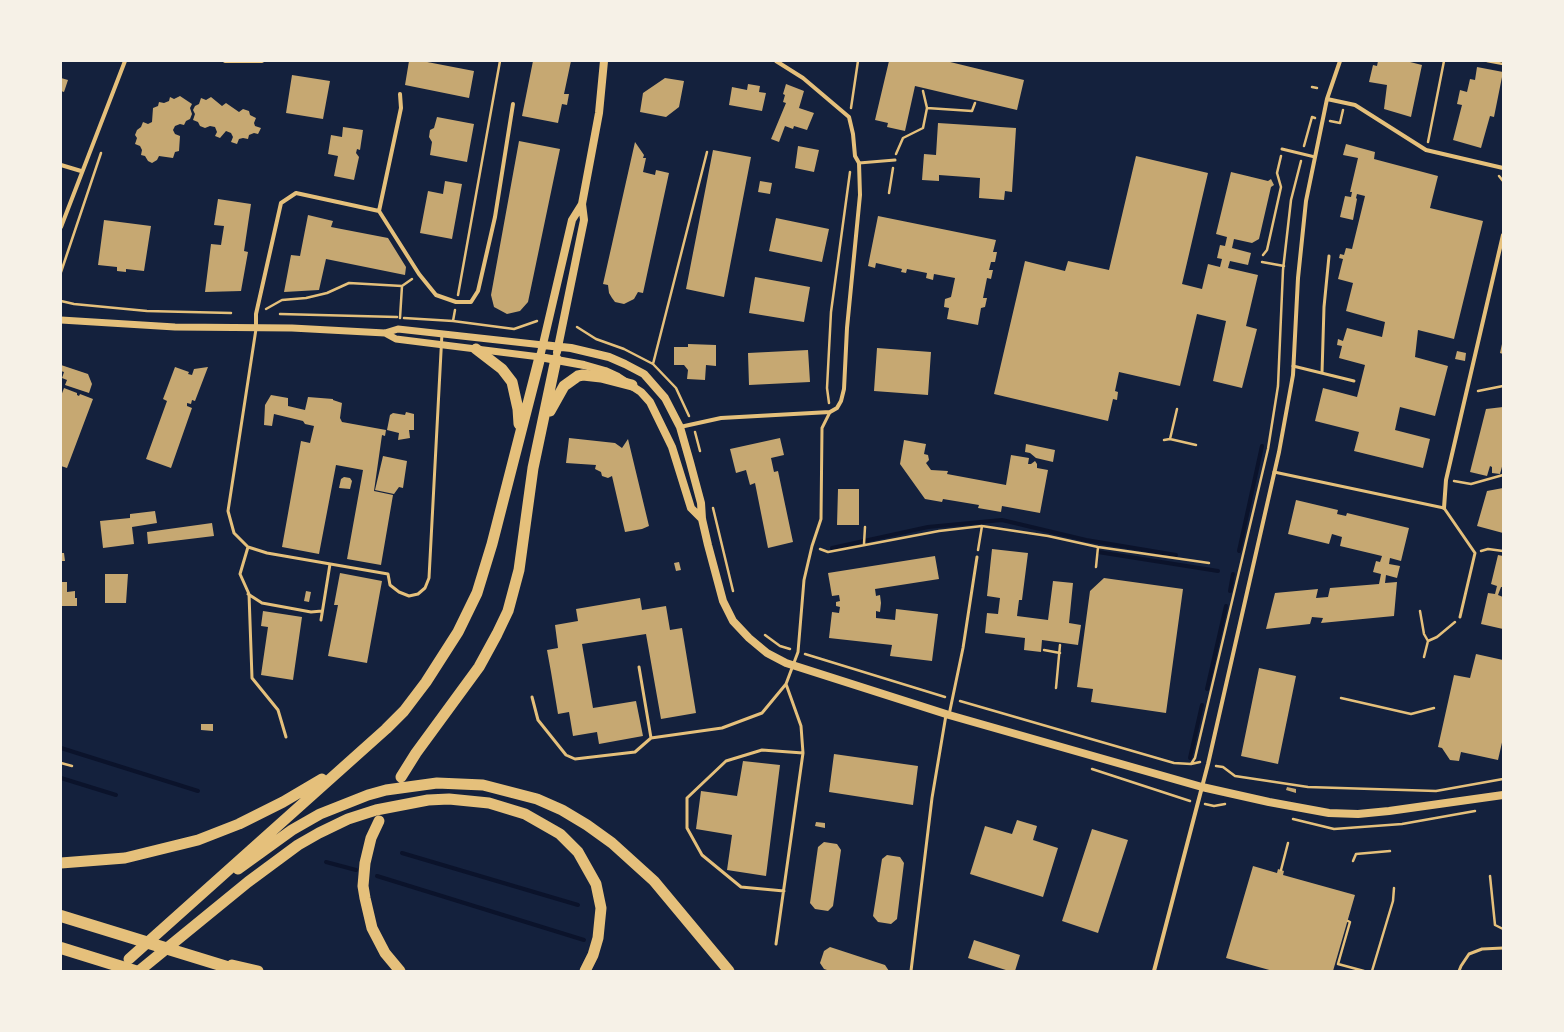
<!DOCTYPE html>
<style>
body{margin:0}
#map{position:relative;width:1564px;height:1032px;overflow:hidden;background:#14213d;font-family:"Work Sans",sans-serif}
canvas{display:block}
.frame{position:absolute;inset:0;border:62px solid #f6f1e7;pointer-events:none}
</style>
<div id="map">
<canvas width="1564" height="1032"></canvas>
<div class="frame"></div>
</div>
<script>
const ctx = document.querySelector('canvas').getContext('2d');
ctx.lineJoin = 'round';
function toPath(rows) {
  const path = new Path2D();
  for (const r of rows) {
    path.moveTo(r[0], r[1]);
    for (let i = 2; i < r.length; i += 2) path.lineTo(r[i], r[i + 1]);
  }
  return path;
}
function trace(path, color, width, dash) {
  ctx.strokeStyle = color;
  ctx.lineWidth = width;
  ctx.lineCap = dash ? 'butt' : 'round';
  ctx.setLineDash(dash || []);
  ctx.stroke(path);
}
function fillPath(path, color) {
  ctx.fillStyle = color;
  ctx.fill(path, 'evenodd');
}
trace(toPath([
 [832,548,928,527,1002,520,1086,540,1176,555],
 [1239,551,1262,446],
 [1098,552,1218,571],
 [1230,591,1233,574],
 [1207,689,1226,606],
 [61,748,198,791],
 [1190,758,1202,705],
 [61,778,116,795],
 [402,853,578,905],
 [326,862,356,870],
 [377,876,584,940]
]), '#0b132b', 4);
fillPath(toPath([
 [409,61,422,61,474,71,469,98,405,85],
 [533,61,571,61,564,94,569,94,567,105,562,104,558,123,522,116],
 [889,61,946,61,1024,80,1017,110,915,86,905,131,887,127,888,123,875,120],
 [1378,61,1406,61,1422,65,1411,117,1384,109,1387,85,1369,82,1373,65,1377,66],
 [1477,67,1503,72,1494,117,1490,116,1481,148,1453,140,1462,105,1457,104,1460,90,1467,92,1470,79,1475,80],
 [292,75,330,81,323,119,286,113],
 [61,78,68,80,64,92,61,91],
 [665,78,684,81,679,107,666,117,640,112,643,93],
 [748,84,760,86,759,92,766,93,762,111,729,105,732,87,747,90],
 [786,84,804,91,799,108,814,113,807,130,794,126,793,129,785,126,779,142,771,139,786,103,783,102,785,95,783,94],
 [180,96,192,104,190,108,192,114,190,119,186,121,184,125,180,124,175,126,173,130,175,134,180,136,179,151,175,152,173,158,159,156,157,160,152,163,148,161,145,156,141,155,142,150,140,146,135,144,137,138,135,135,137,130,141,127,143,122,148,124,152,122,153,108,158,106,159,102,164,103,169,101,170,97,174,99],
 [211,97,222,106,226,103,239,112,243,109,249,111,250,115,256,118,254,123,255,126,261,128,258,134,254,133,249,135,248,139,243,138,239,139,237,144,231,142,233,137,231,133,226,131,220,138,215,136,217,132,215,127,210,126,205,128,200,126,198,122,193,120,195,114,193,110,195,106,199,104,201,98,206,100],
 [437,117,474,124,467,162,430,155,432,142,429,137,430,130,434,128],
 [938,123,1016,128,1012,192,1005,191,1004,200,979,198,980,178,939,175,939,181,922,180,924,154,936,155],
 [343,127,363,130,360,150,357,149,356,153,359,157,354,180,334,176,338,156,328,154,331,135,342,137],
 [519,141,560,149,528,302,520,311,507,314,494,307,491,295],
 [635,142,644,155,643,158,646,158,643,172,655,175,656,170,669,173,643,293,638,292,634,299,624,304,615,302,612,298,609,293,608,285,603,284],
 [1346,144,1375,152,1374,159,1438,176,1430,208,1483,221,1454,339,1418,330,1415,357,1448,366,1435,416,1400,407,1395,430,1430,439,1423,468,1354,451,1359,432,1315,421,1323,388,1357,397,1365,365,1339,358,1342,346,1337,345,1338,339,1343,341,1347,328,1382,337,1385,322,1346,311,1353,283,1338,279,1343,259,1339,258,1340,254,1344,255,1346,248,1352,249,1365,196,1357,194,1356,198,1357,199,1353,220,1340,217,1345,196,1351,197,1352,192,1350,192,1358,158,1343,155],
 [798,146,819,150,814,172,795,168],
 [713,150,751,157,724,297,686,289],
 [1136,156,1208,173,1182,284,1202,289,1208,264,1220,267,1222,259,1217,258,1220,245,1225,246,1227,237,1216,234,1231,172,1268,181,1271,179,1274,185,1271,187,1259,239,1252,243,1234,239,1232,248,1251,253,1248,265,1230,261,1228,268,1258,275,1246,326,1257,329,1242,388,1213,381,1226,321,1197,314,1180,386,1119,372,1115,391,1118,392,1117,400,1113,399,1108,421,994,394,1025,261,1065,271,1068,261,1109,270],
 [445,181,462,184,452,239,420,233,428,191,443,194],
 [760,181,772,183,770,194,758,192],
 [218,199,251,204,244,251,248,252,241,291,205,292,211,244,221,245,224,226,214,225],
 [308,215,333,221,331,227,388,238,406,267,405,275,326,259,319,290,284,292,291,255,300,256],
 [878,216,996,240,993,252,997,252,995,262,991,262,989,270,993,270,991,279,987,278,983,298,987,298,985,307,981,308,978,325,947,319,949,308,944,307,945,299,951,297,955,278,934,274,933,280,926,278,927,273,907,269,906,273,901,272,902,269,876,263,875,268,868,266],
 [776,218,829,229,822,262,769,251],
 [104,220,151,226,144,271,126,269,126,272,117,271,117,267,98,265],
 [755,277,810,287,804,322,749,313],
 [688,344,716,345,716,366,706,365,705,380,687,379,688,370,684,365,674,365,674,347,688,347],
 [1502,344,1503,344,1503,354,1500,353],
 [877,348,931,352,928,395,874,391],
 [808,350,810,382,749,385,748,353],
 [1457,351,1466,353,1465,361,1455,359],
 [61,365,88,374,92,384,89,393,65,385,67,380,62,378,64,372,61,371],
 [175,367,189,372,188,374,192,375,194,369,208,367,195,401,192,400,191,404,187,403,187,406,192,408,171,468,146,459,167,401,163,399],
 [64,388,77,393,77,395,79,396,80,394,93,399,67,468,61,466,61,396],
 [271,395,288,398,288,406,305,410,308,397,333,399,333,400,342,403,340,418,342,422,386,430,385,436,382,435,374,491,393,495,381,565,347,559,363,470,336,465,319,554,282,547,301,441,310,443,314,426,305,424,303,421,274,414,272,426,264,425,265,405],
 [1503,407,1503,463,1500,474,1492,473,1492,467,1490,466,1487,476,1470,472,1486,409],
 [406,412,414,414,414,430,409,430,410,438,398,440,399,433,387,430,390,415,393,413,405,415],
 [569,438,615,443,622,448,628,439,649,526,642,529,625,532,612,476,608,478,602,476,601,472,595,469,596,465,566,463],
 [780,438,784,455,771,458,774,472,778,471,793,542,768,548,755,483,750,485,746,470,736,473,730,449],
 [904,440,926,444,924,454,928,455,929,460,926,463,931,470,948,471,947,474,1006,485,1011,455,1029,458,1028,464,1031,464,1035,461,1037,464,1037,468,1048,470,1040,513,1002,506,1001,512,978,508,979,505,943,499,942,502,925,499,900,464],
 [1026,444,1055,450,1053,462,1036,458,1030,453,1025,452],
 [383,456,407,461,403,488,399,487,394,494,375,490],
 [344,477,350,478,352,481,350,489,339,488,341,479],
 [1503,488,1503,533,1477,526,1487,491],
 [838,489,859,489,859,525,837,525],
 [1296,500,1338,510,1337,514,1346,516,1347,513,1409,528,1401,561,1390,558,1389,564,1400,566,1397,578,1386,575,1385,583,1397,582,1394,616,1321,623,1323,618,1312,617,1310,624,1266,629,1275,593,1318,589,1316,598,1328,597,1330,588,1379,584,1381,574,1373,572,1376,561,1380,562,1382,556,1340,546,1342,537,1332,534,1329,544,1288,534],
 [155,511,157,523,132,527,134,544,103,548,100,521,130,518,130,514],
 [212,523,214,536,148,544,147,532],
 [992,549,1028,553,1022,600,1019,600,1017,616,1048,620,1053,581,1073,583,1069,623,1081,625,1078,645,1042,640,1041,652,1024,650,1025,638,985,633,987,613,998,614,1000,598,987,596],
 [61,553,64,553,65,561,61,561],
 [1498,555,1503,556,1503,587,1501,587,1498,595,1503,597,1503,629,1481,624,1488,593,1495,594,1497,586,1491,584],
 [935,556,939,579,875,589,876,596,880,595,881,603,880,612,876,611,876,618,895,620,896,609,938,614,932,661,890,656,892,645,829,638,832,612,839,613,840,607,836,606,836,602,840,601,839,595,832,596,828,573],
 [679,562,681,570,676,571,674,563],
 [340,573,382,581,367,663,328,656,338,605,334,605],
 [105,574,128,574,126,603,105,603],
 [1104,578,1183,589,1166,713,1091,702,1093,689,1077,687,1090,591],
 [61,582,67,582,67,592,75,591,75,598,77,598,77,606,61,606],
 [306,591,311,592,309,602,304,601],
 [640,598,642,610,666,606,670,630,682,628,696,713,661,719,646,634,582,644,593,708,636,701,643,736,599,744,597,732,573,736,569,712,558,714,551,672,547,650,558,648,555,625,578,621,576,609],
 [263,611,302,617,293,680,261,675,268,627,261,626],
 [1476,654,1503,660,1503,738,1498,760,1461,752,1459,761,1450,760,1442,748,1438,747,1454,675,1470,678],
 [1259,668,1296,676,1278,764,1241,756],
 [201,724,213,724,213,731,201,730],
 [834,754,918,766,913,805,829,792],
 [743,761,780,765,766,876,727,870,732,835,696,829,701,791,737,796],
 [1287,787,1296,789,1296,793,1286,790],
 [1017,820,1037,826,1033,840,1058,848,1043,897,970,874,985,826,1012,834],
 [816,822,825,823,825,828,815,826],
 [1092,829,1128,840,1098,933,1062,921],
 [824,842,837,844,841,850,833,906,828,911,815,909,810,903,818,847],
 [887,855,900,857,904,863,897,919,891,924,878,922,873,916,882,859],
 [1253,866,1277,873,1278,869,1284,871,1283,875,1355,895,1333,971,1273,971,1226,958],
 [974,940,1020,955,1015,971,1009,971,968,958],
 [830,947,885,965,889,971,830,971,824,969,820,963,824,951]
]), '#c6a872');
trace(toPath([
 [1487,61,1503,64],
 [1312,87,1317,88],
 [851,108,858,61],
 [927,108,972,111,975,103],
 [1330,121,1340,123,1343,110],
 [1428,142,1444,61],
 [1304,146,1312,117,1315,118],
 [896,154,903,138,923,128,927,108,923,91],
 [1499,176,1503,181],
 [889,193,893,168],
 [1263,255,1267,250,1281,187,1277,173,1281,156],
 [1262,262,1284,266],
 [61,272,101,153],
 [458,295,500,61],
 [61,301,74,304,147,311,231,313],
 [266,309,282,300,306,298,327,293,349,283,402,286],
 [280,314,397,317],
 [400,318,402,286,412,279],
 [404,318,453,321,514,329,537,321],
 [453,321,455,310],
 [577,327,596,339,624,349,653,364,676,388,689,416],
 [653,364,707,152],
 [1478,391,1503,386],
 [829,403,827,388,831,312,850,172],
 [1177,409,1170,439,1196,445],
 [695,432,700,451],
 [1164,440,1170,439],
 [1454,481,1471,484,1503,475],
 [713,508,733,591],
 [864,544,865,527],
 [820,549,828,552,939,531,982,526,1048,536,1098,547,1209,563],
 [978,550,982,526],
 [1481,551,1488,549,1503,551],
 [1096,567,1098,547],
 [1420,611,1424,634,1428,641,1424,657],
 [765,635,780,646,790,649],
 [1428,641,1437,637,1455,622],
 [1044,650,1060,653],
 [805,654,945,697],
 [1056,688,1060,645],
 [1341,698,1411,714,1434,708],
 [960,701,1174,763,1191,764,1200,762],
 [61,763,72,766],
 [1191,764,1195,758,1268,449,1278,386,1283,270,1291,200,1301,161],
 [1216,766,1223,767,1235,776,1308,787,1436,791,1503,779],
 [1092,769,1190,801],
 [1205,804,1214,806,1225,804],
 [1293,819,1334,829,1402,824,1475,811],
 [1353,861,1356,854,1390,851],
 [1281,870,1288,843],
 [1490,876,1495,925,1503,929],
 [1348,921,1350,922,1338,964,1364,971],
 [1372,971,1393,901,1394,888]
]), '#e5c07b', 2.5);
trace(toPath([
 [1282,149,1315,157],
 [859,163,895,160],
 [256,329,228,511,234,533,248,547,267,553,388,574,390,585,399,592,409,596,418,594,425,588,429,578,442,333],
 [1293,366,1354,381],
 [1322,373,1324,307,1329,256],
 [1274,472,1444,508,1475,553,1460,617],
 [240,574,249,594,252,678,278,710,286,737],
 [240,574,248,547],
 [248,594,262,603,311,612,322,611],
 [321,620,330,564],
 [639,667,651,738,722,728,762,713,786,684],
 [532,697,538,720,566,755,575,759,635,752,651,738],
 [949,715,963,648,977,557],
 [784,891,741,887,702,855,687,828,687,798,726,761,762,750,803,753],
 [776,944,803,753,801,726,786,684,798,652,804,580,812,546,821,519,822,428,830,412],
 [911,971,932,798,946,715],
 [1459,971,1461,966,1469,954,1482,949,1503,948]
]), '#e5c07b', 3);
trace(toPath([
 [225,61,262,61],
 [1327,99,1355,105,1426,150,1503,168],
 [61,165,81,171],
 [379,211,419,274,436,295,456,302,471,302,478,291,495,217,513,104],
 [61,227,125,61],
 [256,327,256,314,281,203,296,193,379,211,401,108,400,94],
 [680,427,721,418,830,412,837,408,841,401,844,389,847,328,860,195,859,163,855,156,853,134,849,117,803,78,776,61],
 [1444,508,1446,480,1503,235],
 [1154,971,1208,764,1279,452,1293,375,1298,278,1306,201,1327,99,1340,61]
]), '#e5c07b', 4);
trace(toPath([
 [61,320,175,327,292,328,385,333,398,329,543,345],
 [385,333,396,339,540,357]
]), '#e5c07b', 7);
trace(toPath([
 [604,61,599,113,582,204,572,220,540,357,584,365,605,371,618,377,641,392,650,402,672,447,691,508,702,519],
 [543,345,571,348,609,357,625,364,644,374,665,398,680,427,690,462,701,503,702,519,708,545,723,601,733,621,749,638,767,653,786,663,949,715,1202,787,1269,802,1329,813,1358,814,1389,811,1503,795],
 [557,352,584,220,582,204]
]), '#e5c07b', 8);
trace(toPath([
 [476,349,502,369,512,382,518,409,519,424],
 [550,411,564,386,578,376,583,375,601,377,632,385],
 [401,777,416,753,479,667,497,634,508,611,519,570,533,468,556,359],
 [379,821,371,838,365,863,363,886,365,898,372,928,385,953,400,971],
 [61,863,125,858,198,840,239,824,283,802,322,779],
 [238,869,292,830,320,814,368,795,386,790,437,783,483,785,537,799,562,810,587,825,612,843,654,881,729,971],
 [129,959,386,729,404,711,426,682,458,632,477,593,492,544,540,357],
 [232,965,258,971],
 [139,971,248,882,298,845,319,833,348,819,376,810,428,800,449,799,489,803,525,814,560,834,578,852,596,884,601,908,598,938,593,955,585,971]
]), '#e5c07b', 11);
trace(toPath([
 [61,916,240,971],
 [61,948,135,971]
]), '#e5c07b', 12);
</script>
